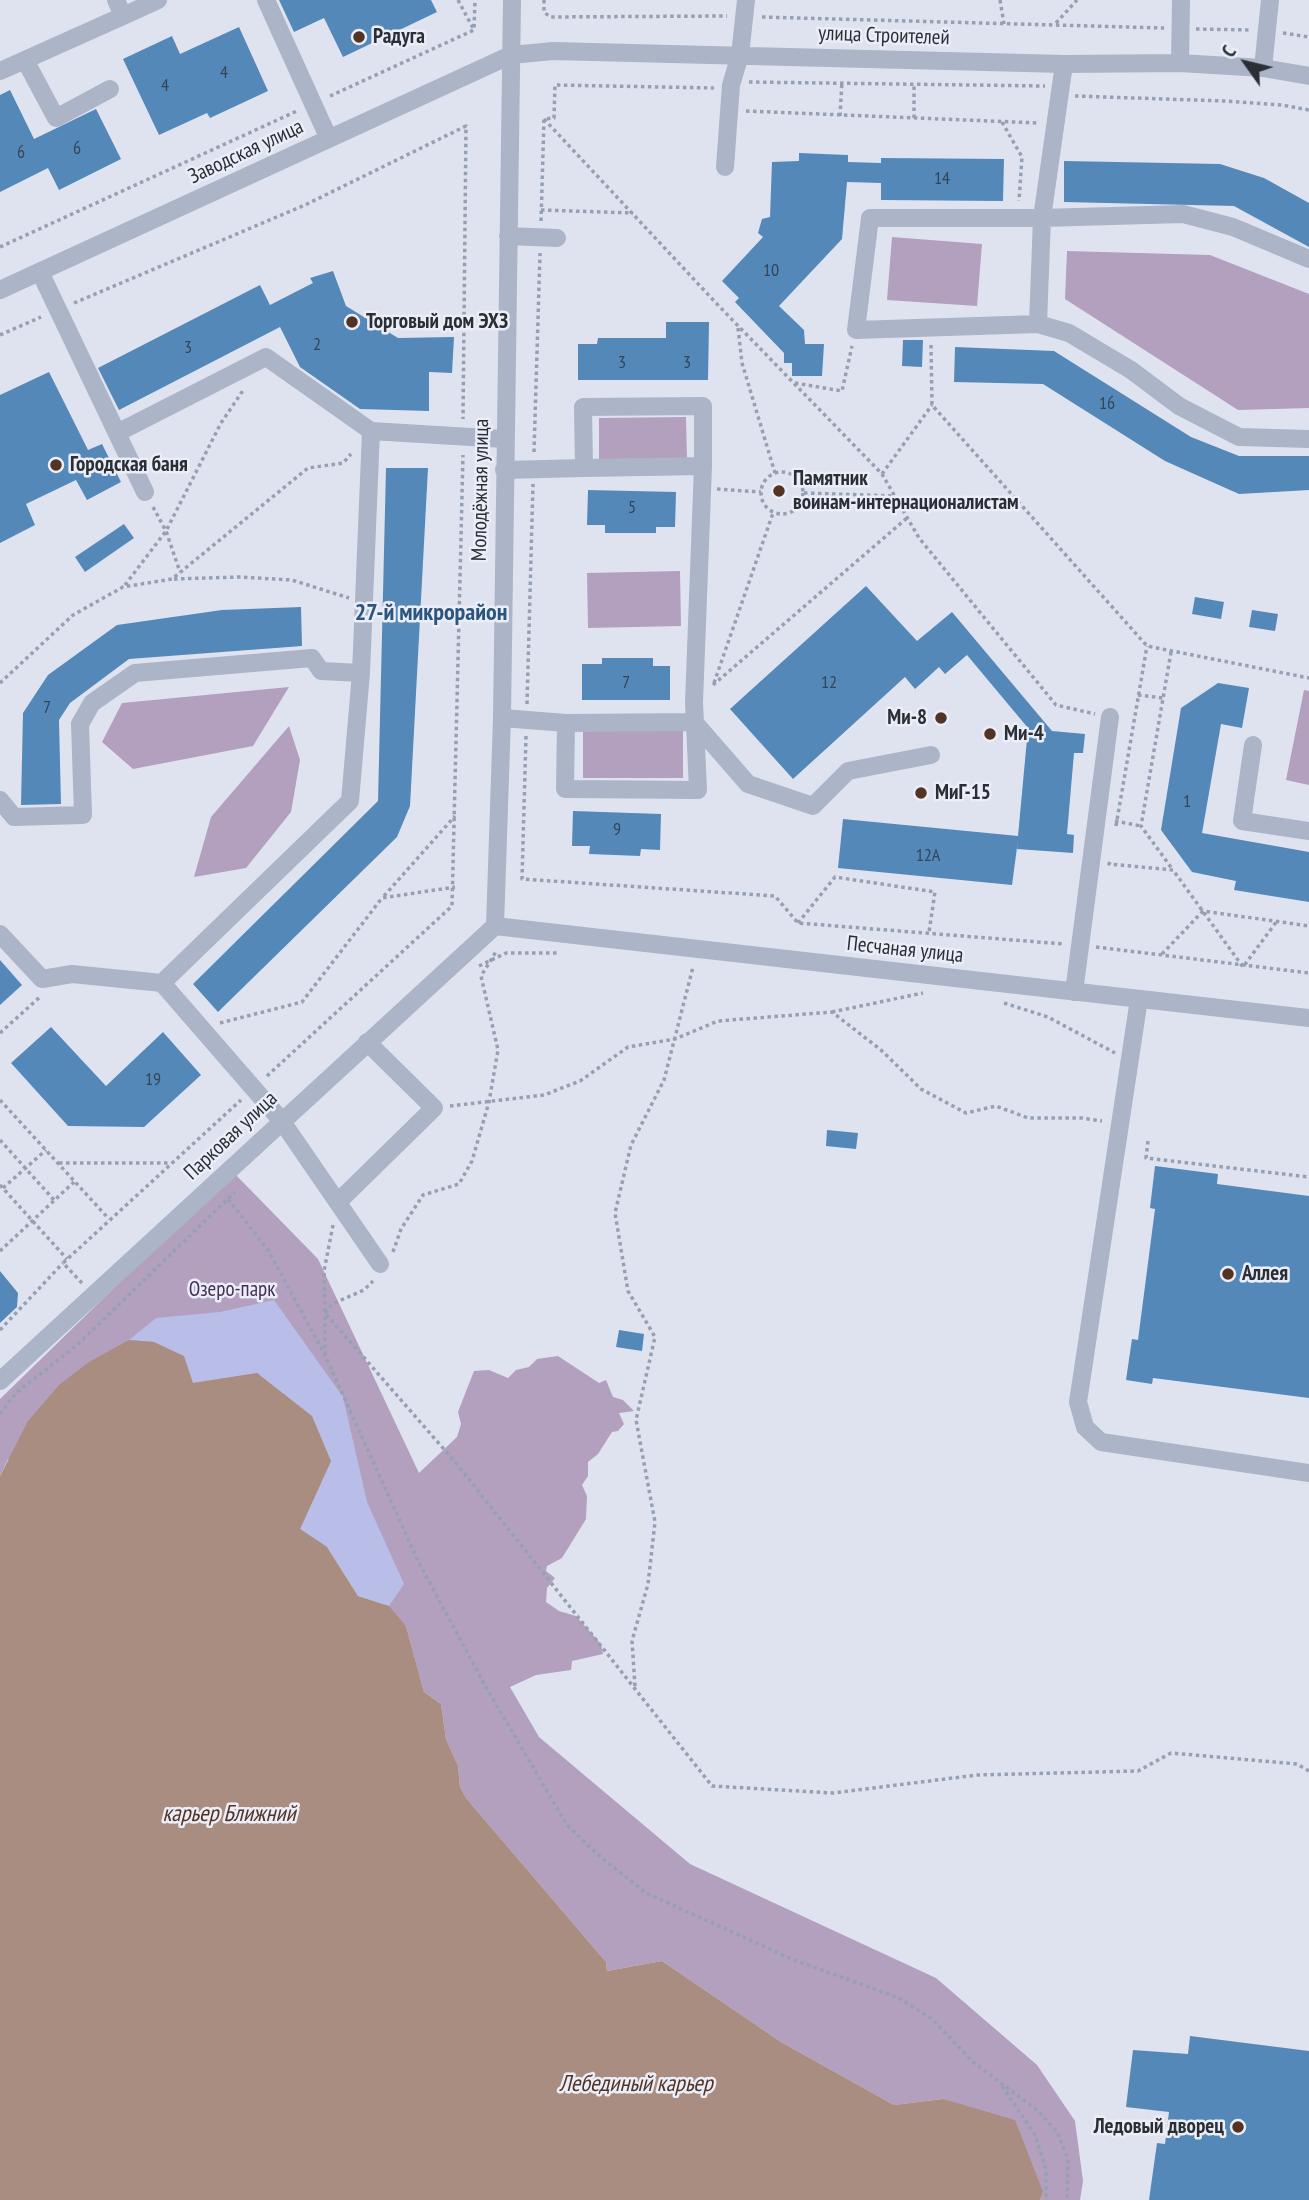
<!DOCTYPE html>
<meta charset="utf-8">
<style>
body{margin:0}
#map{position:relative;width:1309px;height:2200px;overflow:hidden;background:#dfe3f0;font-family:"PT Sans Narrow",sans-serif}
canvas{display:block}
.north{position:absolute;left:1211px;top:28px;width:70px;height:70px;-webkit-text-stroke:5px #ebeef8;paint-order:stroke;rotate:304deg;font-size:19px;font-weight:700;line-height:28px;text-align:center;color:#2a2f36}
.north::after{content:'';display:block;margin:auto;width:24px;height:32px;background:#2a2f36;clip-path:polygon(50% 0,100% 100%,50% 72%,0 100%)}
</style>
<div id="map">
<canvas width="1309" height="2200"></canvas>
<div class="north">С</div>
</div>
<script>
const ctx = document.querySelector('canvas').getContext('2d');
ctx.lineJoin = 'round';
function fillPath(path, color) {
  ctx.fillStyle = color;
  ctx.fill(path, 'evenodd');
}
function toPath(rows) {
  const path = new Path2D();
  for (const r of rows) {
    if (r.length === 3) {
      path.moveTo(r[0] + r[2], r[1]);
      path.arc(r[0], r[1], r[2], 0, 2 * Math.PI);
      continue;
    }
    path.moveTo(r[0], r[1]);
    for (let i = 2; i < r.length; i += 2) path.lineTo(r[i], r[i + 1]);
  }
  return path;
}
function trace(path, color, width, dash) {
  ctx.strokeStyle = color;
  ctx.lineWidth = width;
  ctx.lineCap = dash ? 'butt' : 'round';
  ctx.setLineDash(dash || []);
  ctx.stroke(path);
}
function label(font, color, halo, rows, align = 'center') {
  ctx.font = font + ' "PT Sans Narrow",sans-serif';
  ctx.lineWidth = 5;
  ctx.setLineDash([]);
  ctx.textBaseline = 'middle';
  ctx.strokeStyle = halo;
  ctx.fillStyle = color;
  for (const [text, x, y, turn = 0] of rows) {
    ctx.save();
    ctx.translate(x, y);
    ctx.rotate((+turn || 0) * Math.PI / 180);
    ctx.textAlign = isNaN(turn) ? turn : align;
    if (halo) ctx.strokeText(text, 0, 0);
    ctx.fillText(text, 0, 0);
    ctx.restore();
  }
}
fillPath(toPath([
 [892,237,982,244,977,306,887,300],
 [1067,251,1210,255,1309,294,1309,408,1238,410,1065,299],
 [686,417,687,460,599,461,599,418],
 [680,571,681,626,588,628,587,573],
 [289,687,253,746,133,769,102,742,122,703],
 [1304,690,1309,691,1309,785,1286,780],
 [289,726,300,760,291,812,246,868,194,877,211,817],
 [583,731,683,731,683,778,583,778],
 [233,1172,318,1259,419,1473,457,1437,461,1424,458,1412,474,1371,489,1370,508,1378,516,1370,529,1367,537,1359,558,1356,599,1383,606,1380,613,1397,623,1400,634,1411,619,1413,624,1424,618,1431,612,1432,598,1454,588,1462,588,1476,582,1485,587,1496,586,1519,562,1558,547,1566,546,1571,555,1578,547,1588,546,1602,559,1611,576,1616,601,1644,603,1654,572,1661,571,1670,536,1675,510,1687,539,1737,690,1864,936,1978,1037,2065,1075,2121,1083,2181,1080,2200,1040,2200,1043,2192,943,2099,894,2105,781,2042,662,1961,607,1971,606,1962,466,1798,460,1787,458,1766,446,1739,441,1704,424,1692,406,1626,327,1547,8,1459,0,1476,0,1399]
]), '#b2a0be');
fillPath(toPath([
 [274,1300,343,1397,367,1502,404,1584,389,1606,358,1596,327,1547,300,1529,331,1461,258,1373,193,1383,154,1342,129,1340,156,1318,220,1312]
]), '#b9bee8');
fillPath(toPath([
 [129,1340,154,1342,184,1356,193,1383,257,1373,312,1416,331,1461,300,1529,327,1547,358,1596,389,1606,406,1626,424,1692,441,1704,446,1739,458,1766,460,1787,466,1798,606,1962,607,1971,662,1961,781,2042,894,2105,943,2099,1015,2120,1043,2192,1040,2200,0,2200,0,1476,28,1421,59,1385,89,1362]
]), '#aa8d81');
fillPath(toPath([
 [279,0,431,0,437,12,343,57,324,18,294,32],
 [239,27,268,91,210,118,207,113,159,135,123,59,172,36,180,54],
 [10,90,34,139,96,109,121,159,59,190,48,168,0,192,0,95],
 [799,153,848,155,848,162,881,163,881,158,1004,159,1003,201,881,200,881,183,847,182,842,239,779,306,804,330,805,344,824,344,822,376,792,376,792,363,784,363,784,353,735,302,739,298,722,281,763,237,758,233,762,219,770,217,772,162,799,161],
 [1064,161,1220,164,1264,178,1309,203,1309,247,1234,206,1064,202],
 [333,271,346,306,398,338,454,337,452,373,429,372,429,411,360,409,300,367,280,327,119,410,98,368,260,285,270,305,313,283,310,278],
 [666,322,709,322,708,380,578,380,578,344,597,344,598,338,666,338],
 [903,340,923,340,922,367,902,366],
 [955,347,1054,351,1191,437,1239,456,1309,456,1309,490,1239,494,1165,461,1043,384,954,382],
 [49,372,88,450,102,444,121,482,87,500,76,480,26,504,35,525,0,543,0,395],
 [386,468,428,468,410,806,397,837,218,1012,193,984,378,801],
 [588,490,676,492,675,527,656,527,656,533,605,533,605,525,587,525],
 [124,524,134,538,85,572,75,557],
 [866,586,917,641,952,612,1052,731,1085,734,1083,753,1074,753,1067,834,1074,835,1073,853,1017,849,1018,840,1012,885,838,868,843,819,1018,836,1028,728,967,655,945,674,939,667,915,689,905,677,793,779,730,709],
 [1195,597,1224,602,1221,619,1192,614],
 [301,607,302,646,129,659,70,703,59,720,61,804,21,805,23,713,48,675,117,625,222,610],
 [1252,610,1278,614,1275,631,1249,627],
 [602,658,653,658,653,666,670,666,670,700,582,700,582,664,602,664],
 [1218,683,1249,688,1242,728,1221,724,1202,833,1309,852,1309,902,1234,890,1236,881,1192,872,1161,830,1181,708],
 [573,811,661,814,660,850,641,849,640,856,589,854,590,846,572,846],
 [0,960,22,985,0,1005],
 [51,1027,106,1086,163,1032,201,1075,144,1127,68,1126,11,1063],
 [827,1130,858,1133,856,1149,826,1146],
 [1155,1166,1218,1174,1217,1184,1309,1196,1309,1398,1153,1378,1152,1384,1126,1380,1132,1339,1138,1340,1155,1209,1150,1208],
 [0,1271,18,1293,17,1307,0,1323],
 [619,1330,644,1334,642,1351,616,1347],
 [1190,2036,1309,2051,1309,2200,1149,2200,1157,2143,1165,2144,1169,2112,1126,2107,1133,2050,1188,2054]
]), '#5488b9');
trace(toPath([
 [458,0,473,28],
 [544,0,544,12,550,17,727,16],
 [1000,0,1004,24],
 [762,17,1164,28],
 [1056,23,1077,0],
 [1196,29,1252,30],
 [1283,33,1309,37],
 [749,82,1045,86],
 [330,96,474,30,475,0],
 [1075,96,1224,101,1282,105,1309,110],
 [746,111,1039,123],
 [840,116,842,81],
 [914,118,914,83],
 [544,119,716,303,882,474,919,538,1056,705,1095,714],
 [1002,122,1022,157,1019,201],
 [541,210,633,213],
 [541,221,544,119,554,118,555,85,714,88],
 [0,247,297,111],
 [74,303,305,205,466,126,463,419],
 [738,328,742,363,775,473],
 [0,335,41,317],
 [931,345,932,405,1147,646,1309,678],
 [795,383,842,391,852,346],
 [534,452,540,253],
 [782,493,21],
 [882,474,932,405],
 [717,489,761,492],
 [804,493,895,496],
 [153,507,166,531,180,572],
 [174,579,240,577,292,580,349,598],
 [125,585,166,531,221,423,244,389],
 [1171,652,1141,826,1173,870],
 [0,683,73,615,123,587,172,579,308,468,343,463,351,454],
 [714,683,773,513],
 [713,685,907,518],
 [1138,695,1163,698],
 [527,704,533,484],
 [526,736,522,879,775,896,798,923,1064,944],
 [1115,821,1141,826],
 [1116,826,1147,646],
 [1110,862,1109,864,1173,870,1243,967,1277,921],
 [384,896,455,816],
 [798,923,835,877,935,892,929,932],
 [1096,947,1309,973],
 [1162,954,1203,911,1309,926],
 [479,966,506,953,560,953],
 [1004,1003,1048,1017,1115,1053],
 [832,1012,923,993],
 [220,1023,302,1002,382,898,455,887],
 [0,1033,41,996],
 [267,1076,452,906,463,455],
 [0,1100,109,1219],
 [450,1106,544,1095,580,1081,628,1047,675,1039,718,1021,832,1012,881,1050,921,1089,966,1113,996,1106,1028,1118,1082,1118,1102,1121],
 [0,1140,54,1200],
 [1148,1141,1146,1158,1309,1177],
 [59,1163,170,1163],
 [0,1185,67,1259],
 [3,1188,46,1150],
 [228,1199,268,1250,325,1355,418,1561,487,1689,567,1825,597,1854,646,1893,794,1960,899,1998,932,2019,973,2062,1038,2111,1057,2132,1068,2159,1067,2200],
 [333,1225,324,1271,325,1313,456,1463,712,1786,833,1793,977,1775,1138,1771,1171,1753,1297,1764,1309,1771],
 [0,1251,74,1182],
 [393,1252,401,1229,423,1195,459,1184,472,1161,489,1102,498,1050,481,976,497,950],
 [82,1283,63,1263,241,1100],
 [0,1330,63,1263],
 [325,1355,325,1313,332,1304,364,1290,373,1281],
 [0,1414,16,1393,77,1345,235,1192],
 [635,1686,632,1641,648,1584,655,1522,636,1420,655,1337,628,1291,615,1213,631,1145,664,1080,693,967],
 [1002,2086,1035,2135,1046,2169,1046,2200]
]), '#96a0b3', 3.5, [3.5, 3.5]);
trace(toPath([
 [266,0,329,139],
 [123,16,158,0],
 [25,60,56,118,110,89],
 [1180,63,1181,0],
 [1064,64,1042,218,1038,324,856,330,870,218,1042,218,1183,214,1233,227,1309,259],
 [1263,68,1270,0],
 [0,71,123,16,116,0],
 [725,167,731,85,740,55,746,0],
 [508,236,557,238],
 [40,272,145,492],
 [0,290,511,55,553,51,1064,64,1180,63,1263,68,1309,76],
 [1038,324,1069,333,1131,370,1179,406,1239,437,1309,439],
 [117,433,266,357,371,431,504,439],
 [504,470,584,468,703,466,703,406,583,407,584,468],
 [502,718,566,723,694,722,748,784,813,806,848,771,931,755],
 [566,723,565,789,698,790,694,702,703,466],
 [1253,745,1242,821,1309,831],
 [0,800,14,817,83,815,80,724,92,703,135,673,312,658,321,671,361,673],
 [495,926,502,718,512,0],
 [495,926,1309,1018],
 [0,934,42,979,72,974,162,983,281,1120,380,1264],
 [162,983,350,801,361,673,371,431],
 [1074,992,1110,717],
 [1139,999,1078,1402,1085,1427,1101,1442,1309,1473],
 [338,1202,434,1108,367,1042],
 [0,1381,495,926]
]), '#acb4c7', 18);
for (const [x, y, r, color] of [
 [359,37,7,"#533324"],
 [352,322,7,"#533324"],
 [56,465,7,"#533324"],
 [779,491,7,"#533324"],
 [941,718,7,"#533324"],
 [990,734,7,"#533324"],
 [921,793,7,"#533324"],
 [1228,1274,7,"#533324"],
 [1238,2127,7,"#533324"]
]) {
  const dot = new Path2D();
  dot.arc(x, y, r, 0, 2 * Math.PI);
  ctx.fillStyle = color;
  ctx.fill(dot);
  trace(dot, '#ebeef8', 2.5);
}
label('18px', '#344557', null, [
 ["4",224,73],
 ["4",165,86],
 ["6",77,149],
 ["6",21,153],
 ["14",942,179],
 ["10",771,271],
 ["2",317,345],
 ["3",188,348],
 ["3",622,363],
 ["3",687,363],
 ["16",1107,404],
 ["5",632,508],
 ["7",626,683],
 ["12",829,683],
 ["7",47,708],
 ["1",1187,802],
 ["9",617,830],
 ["12А",928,856],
 ["19",153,1080]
]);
label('21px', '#2a2f36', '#ebeef8', [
 ["улица Строителей",884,36,2],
 ["Заводская улица",246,152,-25],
 ["Молодёжная улица",481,490,-89],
 ["Песчаная улица",905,950,6],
 ["Парковая улица",231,1136,-43]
]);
label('bold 21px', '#2a2f36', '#ebeef8', [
 ["Радуга",373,37],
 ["Торговый дом ЭХЗ",366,322],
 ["Городская баня",70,465],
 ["Памятник",793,479],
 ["воинам-интернационалистам",793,503],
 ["Ми-8",927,718,"right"],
 ["Ми-4",1004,734],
 ["МиГ-15",935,793],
 ["Аллея",1242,1274],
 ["Ледовый дворец",1224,2127,"right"]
], 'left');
label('21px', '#453052', '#ebeef8', [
 ["Озеро-парк",232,1290]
]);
label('italic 23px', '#533324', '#ebeef8', [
 ["карьер Ближний",229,1814],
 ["Лебединый карьер",636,2084]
]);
label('bold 24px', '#2c557d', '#ebeef8', [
 ["27-й микрорайон",431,613]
]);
</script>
